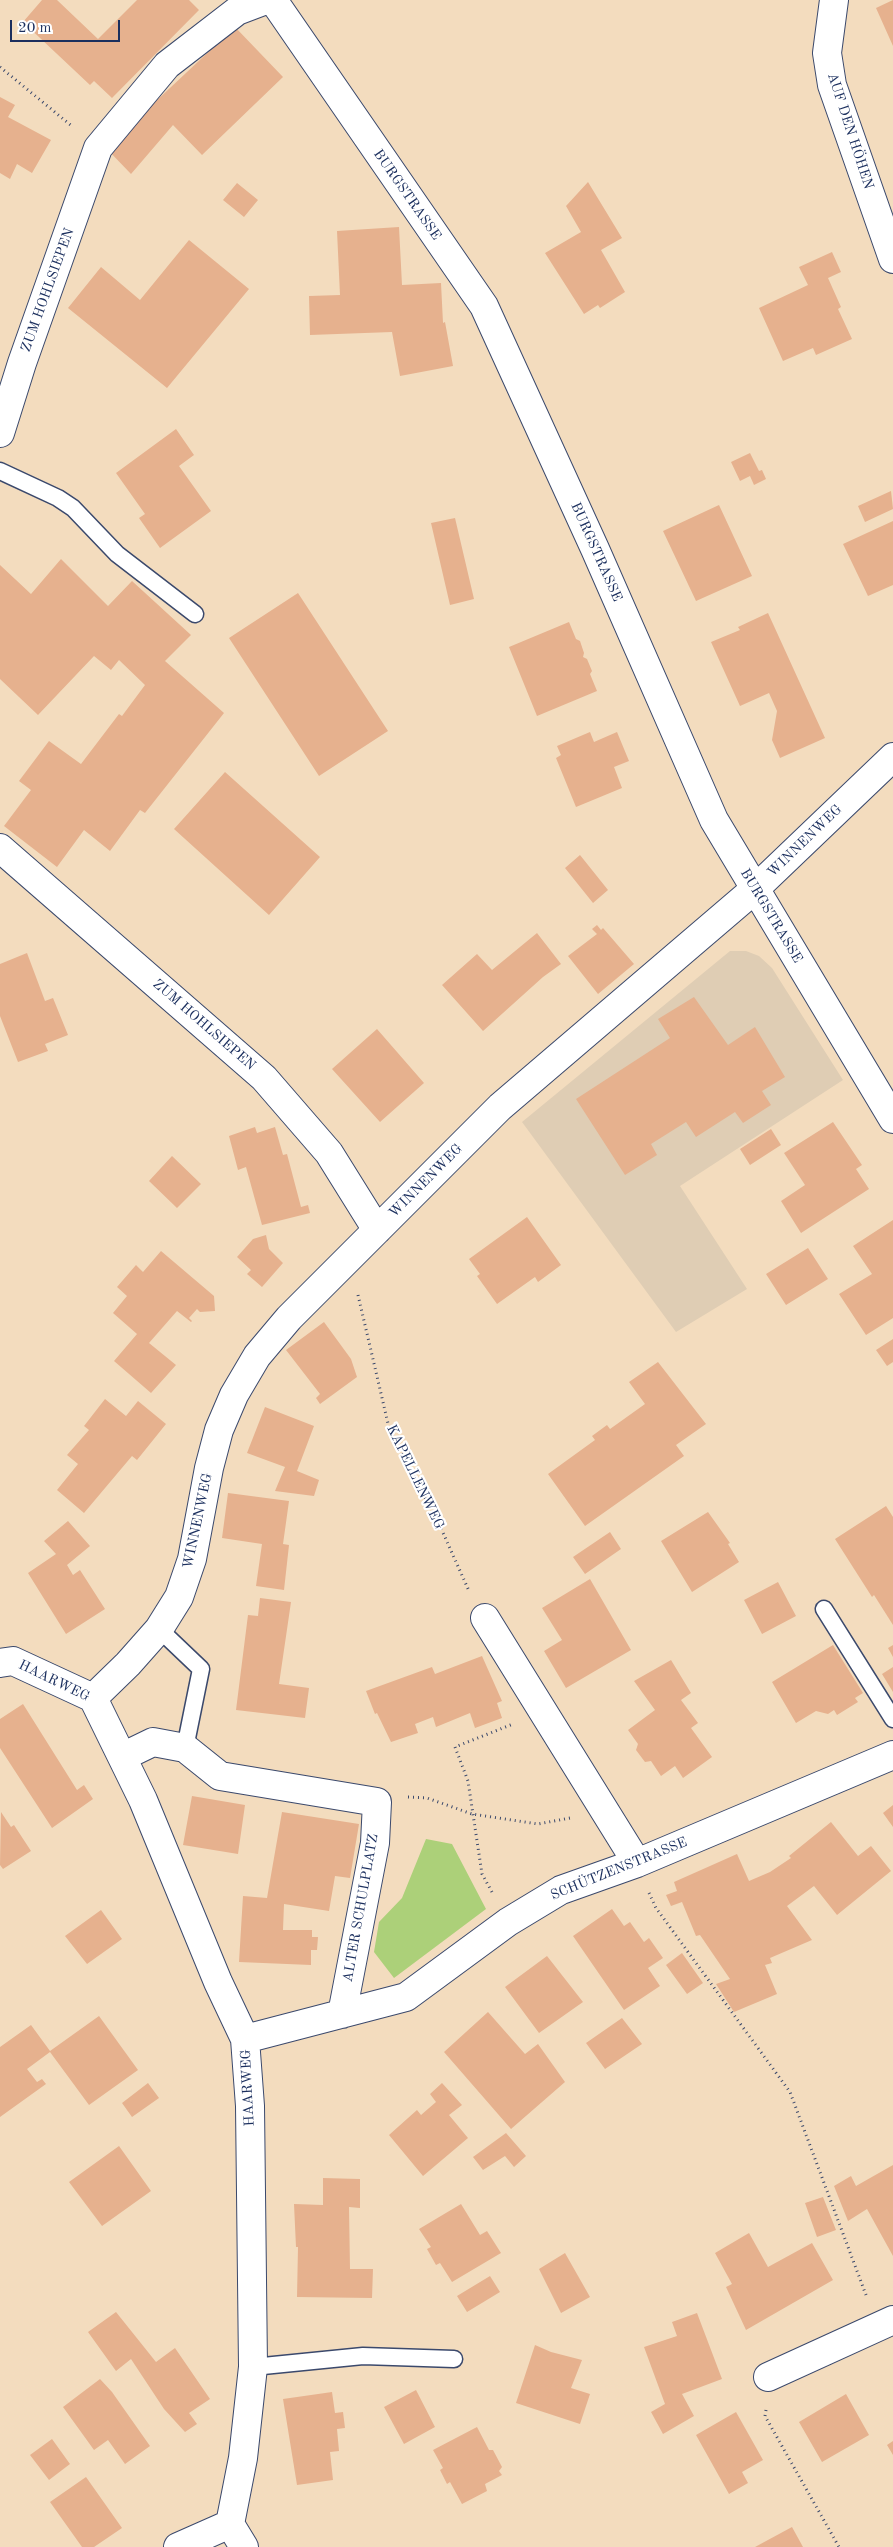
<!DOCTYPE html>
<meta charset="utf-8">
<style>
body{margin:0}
#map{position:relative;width:893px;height:2547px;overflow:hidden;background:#f3dcbe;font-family:"Old Standard TT",serif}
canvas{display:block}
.scale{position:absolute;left:10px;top:20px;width:110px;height:22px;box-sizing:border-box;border:2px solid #1b2f5e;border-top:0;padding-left:6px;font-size:15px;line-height:18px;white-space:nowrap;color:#1b2f5e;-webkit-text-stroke:4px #fff;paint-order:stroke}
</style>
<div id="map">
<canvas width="893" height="2547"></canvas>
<div class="scale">20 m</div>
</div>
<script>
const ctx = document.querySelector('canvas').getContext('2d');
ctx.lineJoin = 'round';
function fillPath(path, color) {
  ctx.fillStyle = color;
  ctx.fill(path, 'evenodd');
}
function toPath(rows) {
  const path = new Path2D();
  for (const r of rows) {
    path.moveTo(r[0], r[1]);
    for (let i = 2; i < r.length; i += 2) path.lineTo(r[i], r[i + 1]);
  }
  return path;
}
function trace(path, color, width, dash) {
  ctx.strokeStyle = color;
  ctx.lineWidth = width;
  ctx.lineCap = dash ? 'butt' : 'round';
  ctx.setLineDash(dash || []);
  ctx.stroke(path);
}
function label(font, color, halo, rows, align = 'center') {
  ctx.font = font + ' "Old Standard TT",serif';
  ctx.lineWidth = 4.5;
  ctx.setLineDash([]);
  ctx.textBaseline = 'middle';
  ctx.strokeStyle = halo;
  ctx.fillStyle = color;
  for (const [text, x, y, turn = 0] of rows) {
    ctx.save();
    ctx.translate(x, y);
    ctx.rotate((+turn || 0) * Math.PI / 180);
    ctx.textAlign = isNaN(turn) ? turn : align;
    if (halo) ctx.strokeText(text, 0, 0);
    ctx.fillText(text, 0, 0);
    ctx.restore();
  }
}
fillPath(toPath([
 [730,951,746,951,759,956,772,968,843,1080,680,1186,747,1289,676,1332,522,1122]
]), '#dfcdb4');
fillPath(toPath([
 [426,1839,452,1844,486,1909,394,1978,374,1952,379,1922,402,1898]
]), '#acd079');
fillPath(toPath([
 [42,0,57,0,98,39,137,0,189,0,199,10,112,98,94,81,90,85,23,22],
 [893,0,893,46,876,8],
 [235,27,283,77,202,155,173,125,131,174,106,148],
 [0,97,15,105,8,117,51,140,32,173,17,164,10,179,0,173],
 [588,182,622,238,601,250,625,292,600,308,598,305,584,314,545,253,581,232,566,206],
 [237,183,258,200,244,217,223,200],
 [399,227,402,285,441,283,443,323,445,322,453,366,400,376,392,332,310,335,309,296,340,295,337,231],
 [189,240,249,289,167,388,68,308,101,267,140,300],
 [832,252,841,272,828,278,841,307,838,309,852,339,816,355,813,348,783,361,759,308,808,285,799,267],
 [176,429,194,455,179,466,211,511,160,548,139,518,145,514,116,473],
 [750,453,759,471,762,470,766,479,754,485,750,476,740,481,731,462],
 [891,491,893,509,865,522,858,506],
 [719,505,752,576,696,601,663,531],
 [455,518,474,599,450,605,431,523],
 [893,521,893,585,868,596,843,544],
 [61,559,108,606,132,581,191,635,165,661,224,713,145,813,140,810,110,851,84,830,57,867,4,826,31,790,19,781,49,741,81,764,119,714,122,716,145,685,119,660,111,670,94,656,38,715,0,679,0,565,31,594],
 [298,593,388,731,319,776,229,638],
 [768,613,825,738,780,758,772,740,777,711,769,693,740,706,711,642,740,630,738,627],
 [569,622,576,639,580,641,584,653,583,657,587,659,592,671,590,674,597,691,537,716,509,647],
 [590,732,594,742,617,732,629,761,614,767,622,788,576,807,556,758,561,755,557,746],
 [225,772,320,857,269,915,174,829],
 [580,855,608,890,593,903,565,868],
 [597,925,601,930,603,928,634,964,598,994,568,956,597,934,592,929],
 [537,933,561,964,543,977,483,1031,442,985,477,954,492,970],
 [27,953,45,1001,53,998,68,1035,45,1044,48,1051,18,1062,0,1016,0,964],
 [694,997,728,1045,755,1027,785,1077,762,1091,771,1105,743,1123,735,1112,696,1137,686,1122,651,1144,657,1155,625,1175,576,1099,670,1038,658,1019],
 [377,1029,424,1083,380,1122,332,1069],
 [833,1122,862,1165,856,1169,869,1189,801,1233,781,1201,805,1185,784,1153],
 [255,1127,257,1133,275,1127,283,1155,287,1154,301,1207,308,1205,310,1213,262,1225,246,1167,238,1170,229,1136],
 [771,1129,781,1145,750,1165,740,1149],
 [172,1156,201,1184,177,1208,149,1181],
 [527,1217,561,1265,538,1282,535,1277,497,1304,477,1276,480,1274,469,1259],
 [893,1220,893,1318,866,1335,839,1294,872,1274,853,1246],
 [266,1235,269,1249,283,1263,262,1287,247,1274,251,1270,237,1257,253,1239],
 [808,1248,828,1279,786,1305,766,1274],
 [161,1251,214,1296,215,1311,200,1312,197,1309,189,1318,192,1321,191,1322,177,1311,149,1343,176,1365,151,1393,114,1361,137,1334,113,1313,127,1296,117,1287,136,1265,143,1272],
 [324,1322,351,1359,357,1377,320,1404,316,1398,320,1394,286,1350],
 [893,1339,893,1362,887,1366,876,1350],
 [658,1362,706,1424,676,1445,684,1456,585,1526,548,1474,595,1440,592,1436,607,1425,610,1429,645,1404,629,1382],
 [105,1399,126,1416,138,1401,166,1424,137,1460,132,1456,84,1513,57,1490,78,1464,67,1455,89,1430,84,1426],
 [265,1407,314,1426,297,1471,319,1480,314,1496,275,1491,285,1467,247,1453],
 [228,1493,289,1501,283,1544,289,1545,284,1590,256,1586,262,1544,222,1538],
 [886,1506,893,1517,893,1625,874,1595,872,1597,835,1539],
 [708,1512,730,1543,728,1544,739,1562,692,1592,661,1541],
 [68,1521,90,1546,67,1565,73,1575,80,1570,105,1609,66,1634,28,1573,56,1554,44,1541],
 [610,1532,621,1549,585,1574,573,1557],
 [590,1579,631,1650,566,1688,544,1651,562,1640,542,1608],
 [778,1582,796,1616,762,1634,744,1600],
 [260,1598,291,1602,279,1684,309,1688,305,1718,236,1710,248,1615,258,1616],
 [833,1645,863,1693,855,1698,858,1702,837,1715,834,1710,828,1714,816,1711,796,1723,772,1682],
 [893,1645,893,1657,888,1648],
 [482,1656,502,1701,497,1703,502,1718,475,1728,470,1713,436,1727,433,1717,415,1724,418,1733,391,1742,377,1713,375,1714,366,1691,432,1667,435,1674],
 [671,1660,691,1693,681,1700,698,1723,691,1728,712,1757,683,1778,675,1766,661,1776,651,1761,645,1762,636,1750,638,1744,628,1730,655,1710,634,1681],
 [893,1667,893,1692,882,1674],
 [23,1704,77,1790,84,1785,93,1799,52,1828,0,1748,0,1719],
 [192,1796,245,1805,238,1854,183,1845],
 [893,1805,893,1827,883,1813],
 [1,1812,11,1827,14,1825,31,1851,3,1869,0,1865],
 [282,1812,359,1824,350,1878,335,1876,329,1911,284,1904,283,1930,312,1930,312,1937,318,1937,317,1950,311,1950,311,1965,239,1962,243,1896,267,1898],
 [831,1822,858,1856,871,1846,891,1871,837,1915,814,1886,787,1906,812,1940,770,1958,772,1963,765,1965,777,1994,734,2012,716,1984,730,1979,700,1935,696,1936,682,1902,671,1906,666,1895,677,1891,674,1882,737,1854,749,1881,770,1872,791,1858,789,1856],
 [612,1909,624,1926,630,1922,644,1942,649,1938,663,1958,648,1968,660,1986,624,2010,573,1936],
 [101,1910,122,1939,87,1964,65,1936],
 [682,1953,703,1983,687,1994,666,1965],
 [547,1956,583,2002,539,2033,505,1987],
 [488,2012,525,2054,538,2044,565,2082,511,2129,444,2052],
 [99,2016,138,2070,89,2105,50,2052,27,2069,37,2082,42,2079,46,2084,0,2117,0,2047,31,2025,50,2051],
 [622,2018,642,2044,605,2069,586,2043],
 [148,2083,159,2098,132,2117,122,2103],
 [442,2083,462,2105,449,2115,468,2138,423,2176,389,2135,417,2110,421,2115,436,2102,430,2094],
 [506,2133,526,2156,514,2167,505,2156,483,2170,473,2157],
 [119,2146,151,2191,102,2226,69,2182],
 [893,2165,893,2256,867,2209,848,2221,834,2186,851,2176,856,2186],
 [323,2178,360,2179,360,2208,349,2207,350,2269,373,2269,372,2298,297,2297,298,2247,296,2247,294,2204,323,2205],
 [823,2197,836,2230,817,2237,805,2203],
 [461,2204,480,2235,487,2231,501,2253,452,2282,440,2263,436,2265,427,2249,431,2247,419,2229],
 [749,2233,768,2267,812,2243,833,2280,746,2330,726,2287,732,2284,715,2253],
 [565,2253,590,2297,561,2313,539,2269],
 [490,2276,500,2292,467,2312,457,2296],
 [116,2312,156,2362,175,2348,210,2399,189,2413,197,2424,185,2432,164,2409,131,2359,116,2371,88,2332],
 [697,2313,722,2379,682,2394,694,2416,663,2434,651,2412,665,2404,644,2347,677,2336,672,2322],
 [535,2345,551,2352,582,2360,571,2388,590,2394,580,2424,516,2403],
 [100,2379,112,2392,150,2446,125,2464,108,2440,94,2450,63,2407],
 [416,2390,435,2427,404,2444,384,2407],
 [332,2392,335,2413,343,2412,345,2428,337,2429,339,2451,330,2452,333,2480,297,2485,283,2399],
 [846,2394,869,2435,822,2462,799,2422],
 [736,2412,763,2460,742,2472,748,2483,729,2494,696,2435],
 [477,2427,489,2450,493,2450,502,2467,499,2471,502,2475,485,2484,487,2491,462,2504,450,2482,447,2484,440,2470,443,2468,433,2450],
 [52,2439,70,2464,49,2480,30,2455],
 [893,2441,893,2455,887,2445],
 [86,2477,122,2528,94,2547,82,2547,50,2502],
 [792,2527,803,2547,755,2547]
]), '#e6b18e');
const lane = toPath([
 [0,471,58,498,73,508,117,554,195,614],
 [824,1609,893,1719],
 [159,1629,201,1669,185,1748],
 [253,2367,363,2356,454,2359]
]);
const street = toPath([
 [273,0,484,306,595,549,714,820,893,1119],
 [834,0,827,53,832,85,893,259],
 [0,433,22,363,98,148,167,65,237,11,266,0],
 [0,848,264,1078,329,1153,377,1230],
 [485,1618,637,1863],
 [0,1663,13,1661,93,1698,143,1800,218,1982,245,2039,250,2106,253,2367,243,2458,230,2524,244,2547],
 [93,1698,128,1664,159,1629,179,1597,192,1559,209,1468,219,1430,234,1395,257,1356,289,1318,500,1107,755,889,893,757],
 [122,1757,153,1742,185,1748,220,1776,377,1802,375,1843,342,2014],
 [245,2039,406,1997,508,1922,561,1890,637,1863,893,1755],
 [768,2377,893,2320],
 [178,2547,230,2524]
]);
trace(lane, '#3b496c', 19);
trace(street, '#3b496c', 30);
trace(toPath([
 [0,67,73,127],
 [358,1295,390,1432,440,1526,469,1591],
 [408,1797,427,1798,472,1814,538,1824,570,1818],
 [492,1892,482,1874,468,1781,455,1747,513,1724],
 [649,1893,656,1908,790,2092,866,2295],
 [766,2410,765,2416,839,2547]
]), '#3b496c', 3, [1, 4]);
trace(lane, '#fff', 16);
trace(street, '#fff', 28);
label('14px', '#1b2f5e', '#fff', [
 ["AUF DEN HÖHEN",850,131,72],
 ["BURGSTRASSE",407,195,55],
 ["ZUM HOHLSIEPEN",48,290,-70],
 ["BURGSTRASSE",596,552,66],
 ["WINNENWEG",805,841,-44],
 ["BURGSTRASSE",771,916,59],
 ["ZUM HOHLSIEPEN",204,1025,41],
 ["WINNENWEG",426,1181,-45],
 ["KAPELLENWEG",415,1477,64],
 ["WINNENWEG",198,1521,-78],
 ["HAARWEG",54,1681,26],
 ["SCHÜTZENSTRASSE",619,1869,-22],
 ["ALTER SCHULPLATZ",361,1908,-80],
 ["HAARWEG",248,2088,-93]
]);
</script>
